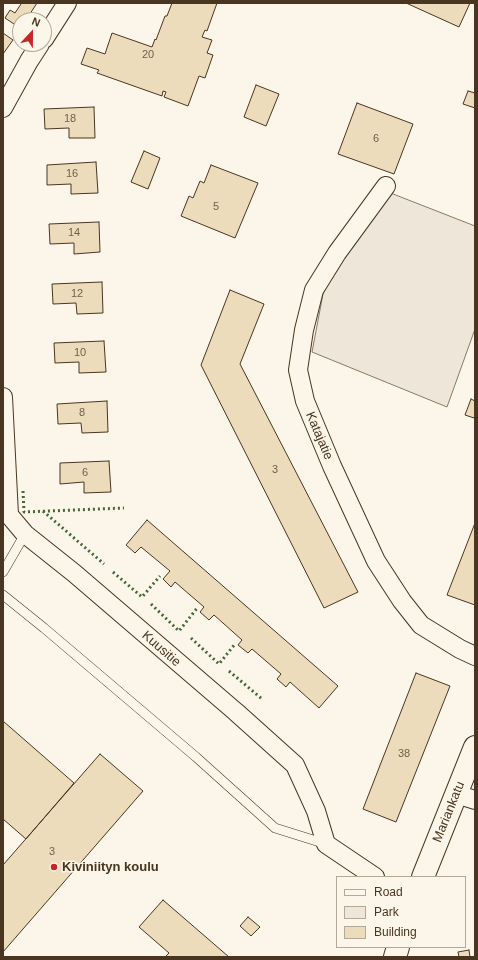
<!DOCTYPE html>
<style>
body{margin:0}
#map{position:relative;width:478px;height:960px;overflow:hidden;background:#fbf6e9;font-family:Helvetica,sans-serif}
canvas{display:block}
.frame{position:absolute;inset:0;border:4px solid #4a3520;pointer-events:none}
.legend{position:absolute;left:336px;top:876px;width:130px;height:72px;box-sizing:border-box;background:#fbf6e9;border:1px solid #b4a999;margin:0;padding:5px 7px;list-style:none;font-size:12px;color:#4a3520}
.legend li{display:flex;align-items:center;gap:8px;height:20px}
.legend b{width:20px;border:1px solid #b4a999}
.north{position:absolute;left:12px;top:12px;width:40px;height:40px;box-sizing:border-box;background:#fbf6e9;border:1px solid #b4a999;border-radius:50%;rotate:22deg;font-size:11px;font-weight:700;line-height:16px;text-align:center;color:#4a3520}
.north::after{content:'';display:block;margin:auto;width:14px;height:18px;background:#c62828;clip-path:polygon(50% 0,100% 100%,50% 72%,0 100%)}
</style>
<div id="map">
<canvas width="478" height="960"></canvas>
<div class="frame"></div>
<ul class="legend">
<li><b style="height:5px;background:#fbf6e9"></b>Road</li>
<li><b style="height:11px;background:#ede6d9"></b>Park</li>
<li><b style="height:11px;background:#ecdcbc"></b>Building</li>
</ul>
<div class="north">N</div>
</div>
<script>
const ctx = document.querySelector('canvas').getContext('2d');
ctx.lineJoin = 'round';
function fillPath(path, color) {
  ctx.fillStyle = color;
  ctx.fill(path, 'evenodd');
}
function toPath(rows) {
  const path = new Path2D();
  for (const r of rows) {
    path.moveTo(r[0], r[1]);
    for (let i = 2; i < r.length; i += 2) path.lineTo(r[i], r[i + 1]);
  }
  return path;
}
function trace(path, color, width, dash) {
  ctx.strokeStyle = color;
  ctx.lineWidth = width;
  ctx.lineCap = dash ? 'butt' : 'round';
  ctx.setLineDash(dash || []);
  ctx.stroke(path);
}
function label(font, color, halo, rows, align = 'center') {
  ctx.font = font + ' Helvetica,sans-serif';
  ctx.lineWidth = 3;
  ctx.setLineDash([]);
  ctx.textBaseline = 'middle';
  ctx.strokeStyle = halo;
  ctx.fillStyle = color;
  for (const [text, x, y, turn = 0] of rows) {
    ctx.save();
    ctx.translate(x, y);
    ctx.rotate((+turn || 0) * Math.PI / 180);
    ctx.textAlign = isNaN(turn) ? turn : align;
    if (halo) ctx.strokeText(text, 0, 0);
    ctx.fillText(text, 0, 0);
    ctx.restore();
  }
}
const green = toPath([
 [388,192,475,226,475,329,447,407,312,352,323,294,330,278,388,192]
]);
fillPath(green, '#ede6d9');
trace(green, '#887966', 1);
const building = toPath([
 [20,3,37,3,26,20,20,20,20,28,5,18,10,10,15,13,21,4,20,3],
 [172,3,217,3,207,31,205,30,202,37,212,40,207,53,213,55,205,78,199,76,188,106,164,97,166,92,163,91,162,96,97,73,99,70,81,64,87,48,105,54,112,33,152,47,155,39,156,40,165,16,167,16,172,3],
 [406,3,470,3,459,27,406,3],
 [3,33,13,40,3,54,3,33],
 [256,85,279,94,266,126,244,117,256,85],
 [468,91,475,93,475,108,463,104,468,91],
 [357,103,413,124,394,174,338,154,357,103],
 [94,107,95,138,69,138,69,128,45,129,44,109,94,107],
 [144,151,160,158,148,189,131,182,144,151],
 [96,162,98,193,71,194,71,184,47,185,47,165,96,162],
 [211,165,258,183,235,238,181,216,189,196,193,198,200,181,204,183,211,165],
 [99,222,100,252,74,254,74,243,50,244,49,224,99,222],
 [102,282,103,313,77,314,76,303,53,304,52,284,102,282],
 [230,290,264,304,240,364,358,592,324,608,201,365,230,290],
 [104,341,106,372,79,373,79,362,55,363,54,343,104,341],
 [471,399,475,401,475,415,474,418,465,415,471,399],
 [107,401,108,432,82,433,81,423,58,424,57,404,107,401],
 [109,461,111,492,84,493,84,482,60,484,60,463,109,461],
 [147,520,338,686,319,708,290,682,286,687,277,679,281,674,252,649,248,653,238,645,242,640,214,615,209,620,200,612,204,607,175,582,171,587,163,579,170,571,141,547,135,553,126,545,147,520],
 [475,523,475,605,447,595,475,523],
 [416,673,450,686,396,822,363,809,416,673],
 [3,721,74,783,26,839,3,819,3,721],
 [100,754,143,791,3,952,3,865,100,754],
 [163,900,229,957,165,957,169,953,139,927,163,900],
 [248,917,260,927,251,936,240,926,248,917],
 [469,950,470,957,459,957,458,952,469,950]
]);
fillPath(building, '#ecdcbc');
trace(building, '#4a3520', 1);
const lane = toPath([
 [3,572,25,534],
 [3,595,44,628,196,757,275,828,326,844]
]);
const street = toPath([
 [44,39,67,3],
 [3,108,29,61,40,44],
 [386,186,337,253,314,290,304,330,298,370,305,401,332,466,376,561,402,601,421,625,460,649,475,656],
 [3,397,9,515,25,534,74,573,236,712,295,765,316,811,326,844,375,877],
 [456,794,475,800]
]);
const secondary = toPath([
 [423,877,475,747],
 [395,957,398,947]
]);
trace(lane, '#4a3520', 10);
trace(street, '#4a3520', 20);
trace(secondary, '#4a3520', 24);
trace(lane, '#fbf6e9', 9);
trace(street, '#fbf6e9', 18);
trace(secondary, '#fbf6e9', 22);
trace(toPath([
 [23,491,24,512,124,508],
 [43,511,104,564],
 [113,572,142,597,160,576],
 [151,604,179,631,198,607],
 [191,638,219,664,235,644],
 [229,671,262,699]
]), '#436837', 3, [2, 3]);
for (const [x, y, r, color] of [
 [54,867,4,"#c62828"]
]) {
  const dot = new Path2D();
  dot.arc(x, y, r, 0, 2 * Math.PI);
  ctx.fillStyle = color;
  ctx.fill(dot);
  trace(dot, '#fbf6e9', 1.5);
}
label('11px', '#725f47', null, [
 ["20",148,55],
 ["18",70,119],
 ["6",376,139],
 ["16",72,174],
 ["5",216,207],
 ["14",74,233],
 ["12",77,294],
 ["10",80,353],
 ["8",82,413],
 ["3",275,470],
 ["6",85,473],
 ["38",404,754],
 ["3",52,852]
]);
label('13px', '#4a3520', '#fbf6e9', [
 ["Katajatie",319,436,67],
 ["Kuusitie",161,649,41],
 ["Mariankatu",449,812,-68]
]);
label('bold 13px', '#4a3520', '#fbf6e9', [
 ["Kiviniityn koulu",62,867]
], 'left');
</script>
